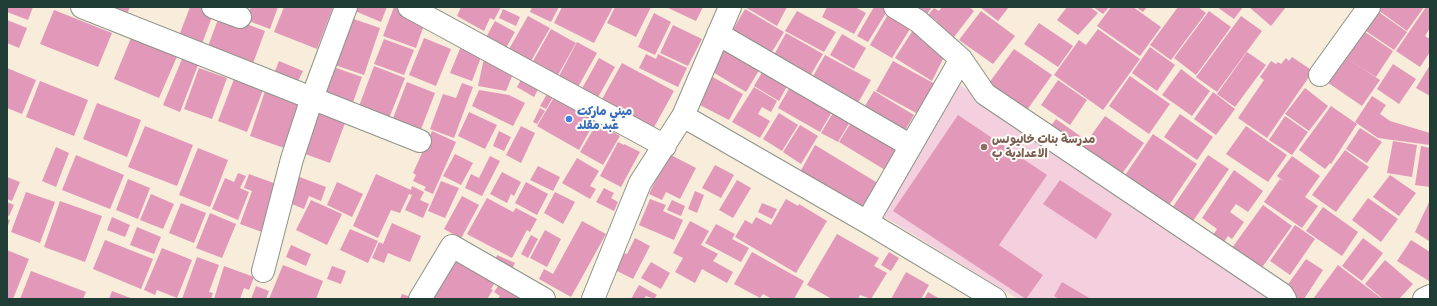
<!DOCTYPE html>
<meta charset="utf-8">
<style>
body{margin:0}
#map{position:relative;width:1437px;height:306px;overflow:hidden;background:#f8ecdb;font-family:Delius,sans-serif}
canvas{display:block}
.frame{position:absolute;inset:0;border:8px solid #1f3d34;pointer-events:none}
</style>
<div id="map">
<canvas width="1437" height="306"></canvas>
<div class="frame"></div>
</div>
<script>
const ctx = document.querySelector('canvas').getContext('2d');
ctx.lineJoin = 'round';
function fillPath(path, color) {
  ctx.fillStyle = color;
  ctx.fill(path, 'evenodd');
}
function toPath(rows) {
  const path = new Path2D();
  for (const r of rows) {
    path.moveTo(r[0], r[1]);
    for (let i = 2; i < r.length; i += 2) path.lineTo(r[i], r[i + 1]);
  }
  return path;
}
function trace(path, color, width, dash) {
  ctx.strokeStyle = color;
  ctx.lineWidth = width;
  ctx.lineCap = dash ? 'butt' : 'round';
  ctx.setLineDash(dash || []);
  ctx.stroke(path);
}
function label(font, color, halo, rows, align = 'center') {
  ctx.font = font + ' Delius,"Playpen Sans Arabic",sans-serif';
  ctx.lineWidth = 4;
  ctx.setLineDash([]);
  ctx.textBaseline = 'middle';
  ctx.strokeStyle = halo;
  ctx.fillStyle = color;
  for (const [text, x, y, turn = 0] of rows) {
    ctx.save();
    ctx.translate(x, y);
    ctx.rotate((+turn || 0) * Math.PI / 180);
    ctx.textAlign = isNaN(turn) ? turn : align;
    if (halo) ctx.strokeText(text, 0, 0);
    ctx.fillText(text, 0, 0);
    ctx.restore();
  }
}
fillPath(toPath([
 [954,81,1262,289,1270,299,1018,299,878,213]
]), '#f4cfde');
fillPath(toPath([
 [7,7,33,7,28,20,7,12],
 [102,7,130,7,125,19],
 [190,7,209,7,215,9,200,49,177,41],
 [251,7,278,7,270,29,246,20],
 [284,7,333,7,317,49,274,32],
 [356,7,387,7,381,22,355,11],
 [394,7,426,19,416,48,383,36],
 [461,7,501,7,494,20,490,18,484,31,457,16],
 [532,7,559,7,551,22,530,12],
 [562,7,613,7,594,43,554,23],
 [615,7,651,7,636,37,607,23],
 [666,7,703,7,696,21],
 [745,7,787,7,777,26],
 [827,7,855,7,866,13,854,34,822,17],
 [874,7,889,8,868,42,857,36],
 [910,7,932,7,923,20],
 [942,7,969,7,974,11,951,41,933,27,937,21,928,15,934,8,939,11],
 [980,7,1009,7,998,21],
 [1067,7,1090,7,1098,13,1078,35,1057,20],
 [1093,7,1109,7,1103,14],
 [1111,7,1133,7,1161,27,1140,56,1097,26],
 [1136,7,1147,7,1143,12],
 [1178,7,1198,7,1206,13,1171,60,1150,45],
 [1217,7,1243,7,1234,19],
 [1249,7,1286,7,1271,26],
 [1374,7,1424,7,1407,31],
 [1426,7,1430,7,1430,28,1425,36,1430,39,1430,52,1420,67,1396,51],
 [1373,8,1407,32,1394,50,1360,27],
 [503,9,520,17,516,26,499,18],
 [745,9,784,32,767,60,728,38],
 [54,10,112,33,98,67,40,44],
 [797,11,836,32,824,52,785,31],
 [890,11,913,24,892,58,870,45],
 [981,11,1015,36,993,64,959,40],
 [1209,11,1231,27,1196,75,1174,58],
 [654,13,671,22,655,55,638,47],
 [220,14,265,31,252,66,207,49],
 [345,16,380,28,364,75,329,63],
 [528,16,550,28,531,61,509,49],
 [1241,16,1262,31,1217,92,1196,77],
 [7,20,27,28,19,48,7,43],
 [495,21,515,32,503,53,483,43],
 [1039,23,1073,46,1058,67,1024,44],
 [673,25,702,39,688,66,660,53],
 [915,27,945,55,932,81,895,58],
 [1359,28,1393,51,1376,77,1348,59,1380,80,1362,106,1321,78],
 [551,29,576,43,558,75,533,61],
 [1098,29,1140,59,1103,110,1054,75,1079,40,1086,45],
 [133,33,179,52,159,98,114,79],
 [786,33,823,54,806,83,770,62],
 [842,34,866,48,854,69,830,55],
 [424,38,451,49,436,86,409,75],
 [384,39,414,50,404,75,374,64],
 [577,42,597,53,578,87,559,76],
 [729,42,764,62,746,92,711,71],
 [462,44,483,52,472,81,450,73],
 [1150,47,1175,65,1157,91,1132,73],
 [1014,49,1052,75,1022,117,986,87],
 [1247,52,1266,65,1235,107,1217,94],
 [646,54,656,59,658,54,687,68,678,87,639,68],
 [825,55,871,80,854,110,808,85],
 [1292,57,1313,71,1267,138,1238,118,1264,80,1260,77,1271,61,1276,64,1278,62,1281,64,1286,58,1289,61],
 [484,58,513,74,506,91,478,86],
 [599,58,615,67,596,101,580,92],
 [182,59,198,65,180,112,163,105],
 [279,61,303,71,296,85,273,76],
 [893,61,935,84,918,114,876,91],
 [622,63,674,91,653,129,601,101],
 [767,64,791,79,779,101,754,86],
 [1393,64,1416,79,1399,104,1377,89],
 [328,65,362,77,351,108,317,96],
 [1430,65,1430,96,1416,88],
 [374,66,405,78,386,126,356,114],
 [7,68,36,80,22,114,7,108],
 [199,68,227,78,212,119,184,109],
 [1181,69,1210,91,1192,116,1162,95],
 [524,74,541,84,534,97,517,87],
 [711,76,743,94,729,120,696,103],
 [1130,76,1170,104,1149,134,1109,106],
 [234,79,263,90,247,132,218,121],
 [794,80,836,105,820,132,778,108],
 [1058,80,1087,100,1070,125,1041,105],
 [40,81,88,100,74,136,26,117],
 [407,82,435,93,418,137,390,126],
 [462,83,473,87,454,138,430,129,443,94,456,98],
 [754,87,777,101,771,112,762,107,758,114,770,121,760,138,732,122],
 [1305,88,1328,106,1309,131,1285,114],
 [479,90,509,95,525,103,513,126,472,106],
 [265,91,303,104,287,149,250,136],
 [874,91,914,115,901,138,860,114],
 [1213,92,1235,109,1216,135,1194,119],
 [547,94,553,97,546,109,540,106],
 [556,94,600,112,579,150,537,126],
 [1372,96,1386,105,1380,114,1390,121,1430,133,1430,145,1378,138,1355,122],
 [315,102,348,115,330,163,297,151],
 [97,103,141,120,127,157,83,139],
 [837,106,854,115,838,142,821,133],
 [1331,106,1357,124,1331,164,1330,163,1325,169,1299,150],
 [540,108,545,111,537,124,533,122],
 [469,112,497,125,485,149,458,136],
 [779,113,798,125,782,151,763,139],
 [1180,114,1213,137,1197,160,1164,137],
 [958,115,1047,175,999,245,1043,275,1026,299,893,211],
 [855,116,906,146,890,173,839,142],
 [1105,116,1144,143,1112,188,1073,161],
 [1285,116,1308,132,1292,155,1269,140],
 [1056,119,1083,138,1066,163,1038,143],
 [597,123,620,136,603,165,580,152],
 [800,125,818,136,801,164,783,152],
 [145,126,193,145,177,186,128,167],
 [521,126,535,133,521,163,506,155],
 [1246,126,1287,155,1268,182,1226,154],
 [1360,128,1382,142,1367,163,1346,149],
 [432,131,456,142,433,194,424,190,426,187,413,181,416,175,413,173],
 [499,131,511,137,504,151,493,146],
 [1153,134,1197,164,1159,220,1115,190],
 [1393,141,1417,145,1412,177,1387,173],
 [618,142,624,145,624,144,640,152,621,187,600,176],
 [815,145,881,185,865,211,800,172],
 [1421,146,1430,148,1430,187,1415,185],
 [56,147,69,153,56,187,42,181],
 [198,148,228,160,210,207,179,195],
 [1345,150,1369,167,1336,212,1312,195],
 [455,154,473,163,461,185,443,176],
 [669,154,696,168,680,199,666,192,662,200,649,194],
 [76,155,124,175,110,209,62,190],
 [1208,155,1229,169,1184,234,1164,220],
 [490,156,500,161,482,196,465,188,471,174,479,178],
 [1292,156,1320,176,1305,197,1318,206,1302,228,1264,202,1280,179,1285,182,1277,176],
 [577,158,599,171,590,186,596,189,590,199,562,183],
 [715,165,734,175,721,198,702,188],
 [538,166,560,177,553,191,530,180],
 [1234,170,1263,191,1248,212,1236,204,1230,212,1244,222,1232,239,1228,236,1220,248,1209,241,1217,229,1202,218],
 [502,172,521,182,514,196,511,194,507,203,490,194],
 [238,173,246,176,240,188,249,192,238,220,212,209,225,178,234,182],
 [249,174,279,185,262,232,240,224,252,191,244,188],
 [376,174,411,190,412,186,424,192,420,200,429,204,423,218,405,210,412,195,409,194,400,213,391,210,378,238,353,226],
 [1390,175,1416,193,1399,216,1373,197],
 [297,176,326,187,321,201,309,196,304,209,287,202],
 [7,177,20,182,12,201,7,199],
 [128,179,150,188,138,219,116,210],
 [737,180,751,188,733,218,719,210],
 [1060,180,1112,214,1096,239,1043,204],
 [441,181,459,188,445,218,428,211],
 [337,182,363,194,352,217,327,205],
 [526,182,548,194,537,215,515,203],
 [604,188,614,193,611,198,618,202,614,211,596,202],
 [695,191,704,195,697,213,688,209],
 [26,192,55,202,40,243,11,232],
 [555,192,575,202,563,224,544,213],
 [151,194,174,204,163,229,140,220],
 [462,196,479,205,458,244,450,240,453,234,444,229],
 [487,198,513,212,516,208,537,219,530,232,527,230,512,258,467,234],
 [1368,198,1398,219,1381,242,1352,220],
 [650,199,666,205,663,211,683,220,674,240,639,225],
 [786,199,798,206,799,204,827,221,796,273,735,237,745,220,752,224,756,217,771,225],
 [311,200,342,214,327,245,296,230],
 [672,200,685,206,681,216,667,210],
 [1430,200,1430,240,1429,241,1415,232],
 [60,201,102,216,85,262,44,247],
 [7,202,14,205,9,216,7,215],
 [181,203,206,213,194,243,169,233],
 [762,203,777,209,772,219,758,212],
 [1263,205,1292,226,1258,273,1229,252],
 [1323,207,1358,232,1342,256,1306,231],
 [210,213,236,224,222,258,196,248],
 [112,217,130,225,125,237,107,230],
 [7,219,10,220,7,228],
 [582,221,606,234,571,297,539,279,544,269,553,274],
 [690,221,709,231,701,245,718,254,713,261,733,272,727,283,702,269,695,283,675,272,683,258,673,253],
 [392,223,421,236,410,262,388,253,384,263,372,258,379,242,383,244],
 [716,224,735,234,732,239,749,248,741,262,705,243],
 [1295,225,1315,239,1290,275,1270,261],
 [137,227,161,237,154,254,130,245],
 [350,229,378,241,368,263,340,250],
 [545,230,561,239,547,267,530,258],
 [837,234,879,258,874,266,887,273,871,299,860,295,858,299,832,299,807,285],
 [531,235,538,239,528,258,521,254],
 [635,238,650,246,633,279,615,270,623,253,627,254],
 [1363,238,1383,253,1362,281,1342,266],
 [105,240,153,259,141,289,93,269],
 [1411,240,1430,252,1429,281,1397,261],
 [291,245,311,254,306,266,286,257],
 [162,248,192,260,177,298,157,290,155,295,144,290],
 [7,250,29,259,13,299,7,299],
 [752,252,804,281,794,299,772,299,763,294,760,298,734,284],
 [889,252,899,258,891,271,881,265],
 [459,254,497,279,491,289,493,290,487,299,429,299],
 [497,255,515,263,511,271,494,263],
 [197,257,219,265,209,292,213,293,211,299,182,299],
 [1306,259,1323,270,1304,299,1297,299,1284,290],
 [1385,260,1413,284,1399,299,1383,299,1365,284],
 [651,262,670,273,661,289,641,278],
 [283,265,323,281,316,299,269,299],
 [1338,265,1381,298,1313,299],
 [224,266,254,277,249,290,244,288,240,299,214,299],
 [332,266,346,271,341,284,327,279],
 [31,271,86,292,83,299,20,299],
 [906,272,929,285,921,299,891,299],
 [502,280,521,293,516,299,497,299,500,296,494,292],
 [1062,282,1091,299,1059,299,1054,296],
 [639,285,657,295,654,299,646,296,644,299,631,299],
 [256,286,269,291,266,299,251,299],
 [112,291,133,299,109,299],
 [928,292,940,299,924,299],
 [402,294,411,297,410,299,400,299]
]), '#e299b9');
const minor = toPath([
 [82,7,420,141],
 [213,7,240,17],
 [409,7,665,146],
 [895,7,918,21,961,59,985,94,1282,294,1285,299],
 [718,34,911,146],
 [1320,75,1369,7],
 [683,116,867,222,995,299],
 [867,222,961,59],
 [263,271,292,159,312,98,346,7],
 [420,299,452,246,544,299],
 [593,299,640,183,683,116,730,7],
 [1424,299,1430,296]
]);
trace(minor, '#8c9488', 24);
trace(minor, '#fff', 22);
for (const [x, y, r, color] of [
 [569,119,4,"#3f7fe0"],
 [984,147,4,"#8d6e63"]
]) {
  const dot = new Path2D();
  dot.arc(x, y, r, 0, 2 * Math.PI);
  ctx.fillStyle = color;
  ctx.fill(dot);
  trace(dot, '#fdfcf7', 1.5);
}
label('bold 12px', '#366cbe', '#fdfcf7', [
 ["ميني ماركت",577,112],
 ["عبد مقلد",577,126]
], 'left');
label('bold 12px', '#785e54', '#fdfcf7', [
 ["مدرسة بنات خانيونس",992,140],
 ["الاعدادية ب",992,154]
], 'left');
</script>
